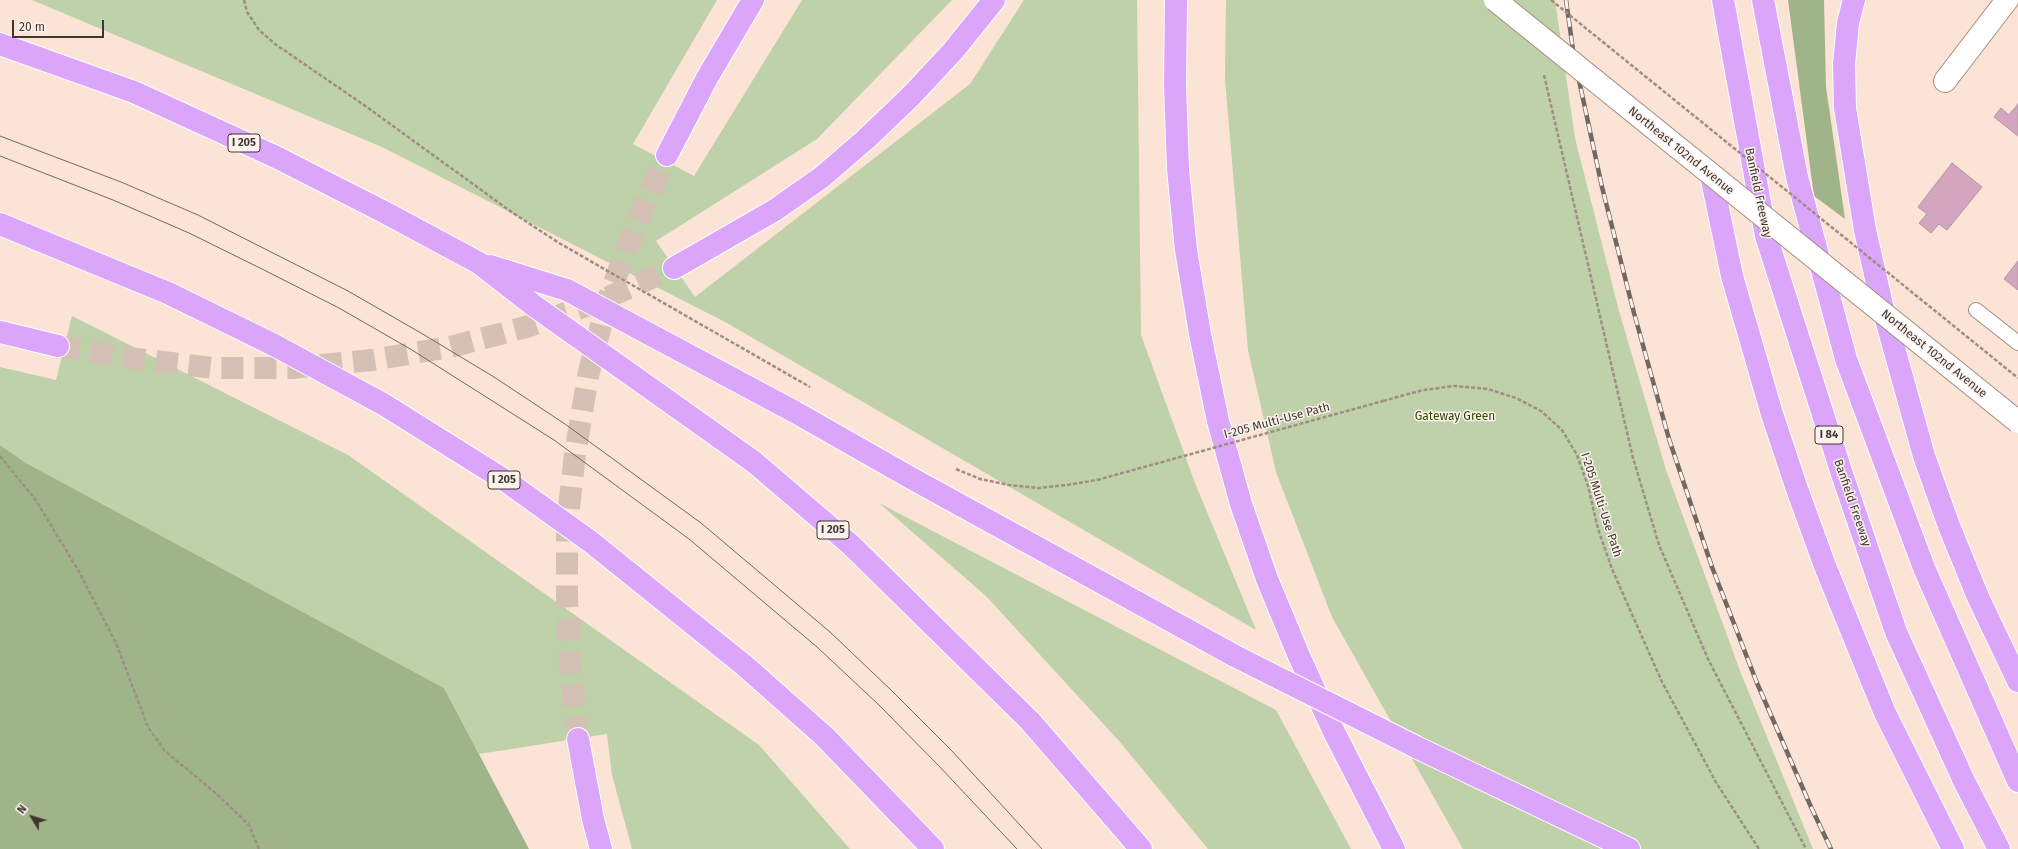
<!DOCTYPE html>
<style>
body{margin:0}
#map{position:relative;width:2018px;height:849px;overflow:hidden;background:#fbe3d6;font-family:"Fira Sans",sans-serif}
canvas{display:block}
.north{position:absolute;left:12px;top:797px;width:40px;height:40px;-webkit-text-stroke:3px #fdf3ee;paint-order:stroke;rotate:308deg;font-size:11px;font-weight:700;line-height:16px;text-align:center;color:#3f3631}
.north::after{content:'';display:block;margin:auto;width:14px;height:18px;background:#3f3631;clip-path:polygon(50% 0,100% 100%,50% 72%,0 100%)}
.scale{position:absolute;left:12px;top:20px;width:92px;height:18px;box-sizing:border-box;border:2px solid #3f3631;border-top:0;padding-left:5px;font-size:12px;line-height:14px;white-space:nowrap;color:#3f3631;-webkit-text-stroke:3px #fdf3ee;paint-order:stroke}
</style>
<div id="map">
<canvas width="2018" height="849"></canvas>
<div class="north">N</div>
<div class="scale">20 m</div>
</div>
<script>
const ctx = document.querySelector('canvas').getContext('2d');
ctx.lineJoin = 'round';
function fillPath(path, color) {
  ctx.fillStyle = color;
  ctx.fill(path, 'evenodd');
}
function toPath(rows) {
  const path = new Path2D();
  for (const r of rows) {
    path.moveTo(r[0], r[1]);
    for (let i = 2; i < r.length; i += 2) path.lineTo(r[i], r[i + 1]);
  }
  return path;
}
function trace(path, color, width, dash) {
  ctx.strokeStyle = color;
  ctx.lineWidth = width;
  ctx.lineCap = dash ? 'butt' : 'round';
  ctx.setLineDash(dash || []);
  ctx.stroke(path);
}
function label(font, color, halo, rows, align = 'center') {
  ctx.font = font + ' "Fira Sans",sans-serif';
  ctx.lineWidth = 3;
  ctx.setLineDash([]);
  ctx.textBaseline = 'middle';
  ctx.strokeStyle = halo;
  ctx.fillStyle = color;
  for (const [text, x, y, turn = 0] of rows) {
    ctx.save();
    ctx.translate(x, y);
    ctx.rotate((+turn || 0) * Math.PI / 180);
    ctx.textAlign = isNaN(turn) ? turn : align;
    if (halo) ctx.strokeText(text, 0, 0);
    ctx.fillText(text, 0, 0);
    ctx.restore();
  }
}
fillPath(toPath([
 [32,0,717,0,633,144,694,176,802,0,952,0,817,139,656,241,695,297,970,84,1024,0,1137,0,1141,335,1195,483,1256,630,727,323,382,147],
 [1226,0,1555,0,1575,138,1619,311,1666,470,1742,676,1813,849,1463,849,1332,617,1276,472,1248,350,1225,79],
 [72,316,348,455,759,745,850,849,632,849,612,775,607,734,479,754,444,688,26,463,0,445,0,367,56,380],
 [879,503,1276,710,1351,849,1208,849,1120,742,986,596]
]), '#bed1a9');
fillPath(toPath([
 [1788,0,1824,0,1826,87,1845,219,1814,196],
 [0,445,26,463,444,688,529,849,0,849]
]), '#a0b489');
const building = toPath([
 [2018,104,2018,136,1994,117,2001,108,2009,115,2018,104],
 [1952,163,1982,187,1947,230,1939,224,1931,233,1919,223,1927,214,1918,207,1952,163],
 [2018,261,2018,290,2004,279,2018,261]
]);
fillPath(building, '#d3a5be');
trace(building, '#ac96a2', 1);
trace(toPath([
 [58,346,129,358,213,368,292,368,372,360,450,347,526,327,595,303,674,268],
 [578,739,571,674,567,601,567,526,575,454,588,376,607,302,634,229,667,155]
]), '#d5c0b5', 22, [22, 11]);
const lane = toPath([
 [1976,310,2018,343]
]);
const street = toPath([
 [1945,81,2007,0]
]);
const highway = toPath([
 [1176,0,1175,86,1178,169,1186,250,1200,334,1218,421,1241,504,1267,579,1299,656,1334,732,1394,849],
 [1723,0,1766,236,1842,474,1896,632,1964,781,1999,849],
 [1763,0,1797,177,1846,359,1924,568,2018,781],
 [1854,0,1848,23,1844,64,1845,108,1865,230,1882,305,1924,456,1949,526,1978,597,2018,681],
 [0,44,134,92,276,157,386,213,479,263,533,305,754,462,851,545,1030,721,1141,849],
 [667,155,707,78,753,0],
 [1711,175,1732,276,1772,414,1797,489,1825,566,1885,713,1953,849],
 [0,224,168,293,274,345,383,404,506,481,591,542,745,666,824,736,933,849],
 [490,266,567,290,795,412,911,478,1235,656],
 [674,268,775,210,822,177,866,139,911,96,953,51,994,0],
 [0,332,58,346],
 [578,739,593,819,601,849],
 [1416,747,1629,849]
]);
trace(lane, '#a38d82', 16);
trace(street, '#a38d82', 24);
trace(highway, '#fff', 24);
trace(toPath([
 [244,0,247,12,259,30,275,44,364,105,513,213,559,243,810,387],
 [1544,75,1633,458,1659,545,1708,659,1806,849],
 [1383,401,1423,390,1454,386,1488,389,1516,398,1541,411,1562,430,1577,455,1588,486,1598,529,1612,569,1662,682,1717,784,1759,849],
 [0,456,35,499,78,570,116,643,148,727,165,751,218,795,249,825,259,849],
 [956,469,980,479,1009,485,1038,488,1067,485,1097,480]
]), '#9f8e85', 2.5, [4, 2]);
trace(lane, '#fff', 14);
trace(street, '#fff', 22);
trace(highway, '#dba5fa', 22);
trace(toPath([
 [0,136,121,182,198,215,348,291,421,333,494,377,565,424,701,523,830,632,892,691,952,751,1042,849],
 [0,156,113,200,189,233,264,270,339,308,412,350,554,440,689,539,817,647,879,705,938,765,1017,849]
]), '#74675f', 1);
const rail = toPath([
 [1566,0,1574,57,1602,187,1634,313,1669,439,1712,567,1757,683,1811,807,1831,849]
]);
trace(rail, '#74675f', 4.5);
trace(rail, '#fdf3ee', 3, [9]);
const secondaryBridge = toPath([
 [1495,0,2018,422]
]);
const highwayBridge = toPath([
 [1235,656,1416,747]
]);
trace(secondaryBridge, '#a38d82', 24, []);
trace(highwayBridge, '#fff', 24, []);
trace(toPath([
 [1551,0,2018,378],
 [1097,480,1383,401]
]), '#9f8e85', 2.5, [4, 2]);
trace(secondaryBridge, '#fff', 22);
trace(highwayBridge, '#dba5fa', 22);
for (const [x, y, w] of [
 [244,143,32],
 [1829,435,28],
 [504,480,32],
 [833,530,32]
]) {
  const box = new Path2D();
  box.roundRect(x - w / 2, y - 9, w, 18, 3);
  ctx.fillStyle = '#fdf3ee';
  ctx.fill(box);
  trace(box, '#3f3631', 1);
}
label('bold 11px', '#3f3631', null, [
 ["I 205",244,143],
 ["I 84",1829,435],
 ["I 205",504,480],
 ["I 205",833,530]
]);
label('12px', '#3f3631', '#fdf3ee', [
 ["Northeast 102nd Avenue",1681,151,39],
 ["Banfield Freeway",1758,193,78],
 ["Northeast 102nd Avenue",1934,354,39],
 ["I-205 Multi-Use Path",1277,421,-15],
 ["Banfield Freeway",1852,503,71],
 ["I-205 Multi-Use Path",1601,505,72]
]);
label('12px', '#314805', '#fdf3ee', [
 ["Gateway Green",1455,417]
]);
</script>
